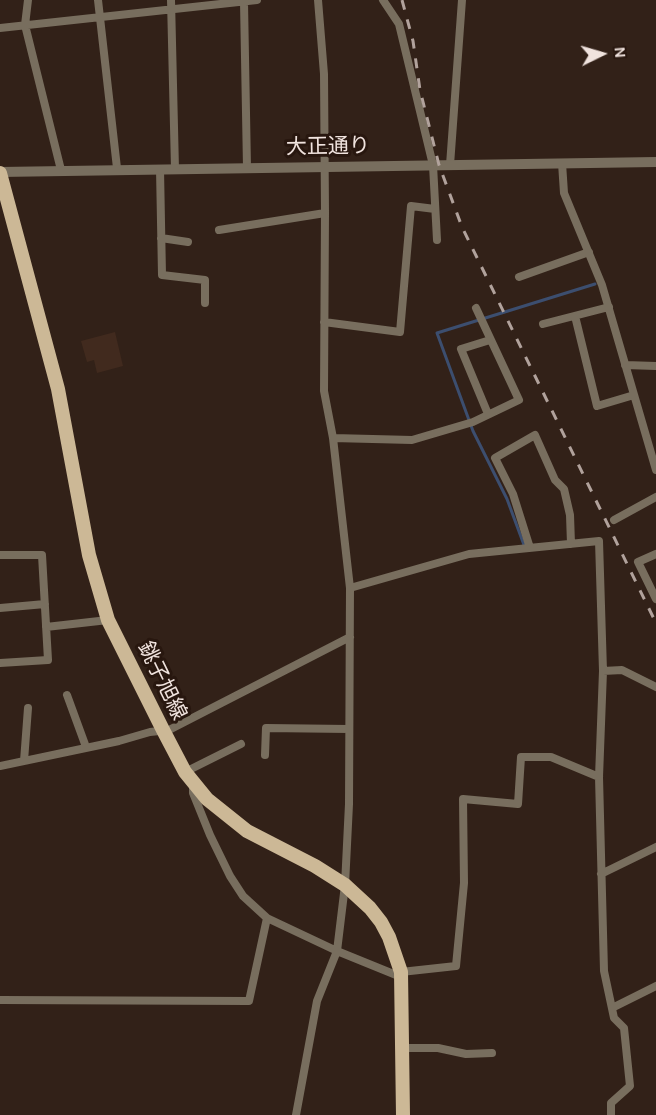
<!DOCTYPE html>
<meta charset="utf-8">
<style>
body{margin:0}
#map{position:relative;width:656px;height:1115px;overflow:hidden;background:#322118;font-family:Karla,sans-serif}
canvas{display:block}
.north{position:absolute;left:572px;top:24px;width:60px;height:60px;-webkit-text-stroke:4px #28170f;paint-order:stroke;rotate:85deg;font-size:16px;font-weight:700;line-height:24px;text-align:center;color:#f0e3de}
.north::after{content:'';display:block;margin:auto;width:21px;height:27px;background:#f0e3de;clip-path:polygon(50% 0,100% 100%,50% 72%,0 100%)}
</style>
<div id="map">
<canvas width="656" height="1115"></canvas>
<div class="north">N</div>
</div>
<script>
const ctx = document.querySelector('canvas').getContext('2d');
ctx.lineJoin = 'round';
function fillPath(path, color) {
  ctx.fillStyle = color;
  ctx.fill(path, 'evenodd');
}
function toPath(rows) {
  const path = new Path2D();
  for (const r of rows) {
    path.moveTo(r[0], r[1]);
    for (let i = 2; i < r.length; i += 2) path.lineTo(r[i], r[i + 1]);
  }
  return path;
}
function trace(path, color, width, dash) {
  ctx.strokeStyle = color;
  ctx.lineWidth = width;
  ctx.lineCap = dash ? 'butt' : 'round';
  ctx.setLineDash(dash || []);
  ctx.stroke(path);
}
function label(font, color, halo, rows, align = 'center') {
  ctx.font = font + ' Karla,"Noto Sans JP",sans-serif';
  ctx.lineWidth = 6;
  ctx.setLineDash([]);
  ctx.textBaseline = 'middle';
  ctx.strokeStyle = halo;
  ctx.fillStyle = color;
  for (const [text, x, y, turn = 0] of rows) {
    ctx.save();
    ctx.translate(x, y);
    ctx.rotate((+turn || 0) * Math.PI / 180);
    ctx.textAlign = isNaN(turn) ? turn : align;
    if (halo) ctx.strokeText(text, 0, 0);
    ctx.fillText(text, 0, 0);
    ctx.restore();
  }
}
fillPath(toPath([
 [115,332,123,366,97,373,94,360,87,362,81,341]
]), '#412a1e');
trace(toPath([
 [524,545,507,499,473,431,437,333,595,284]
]), '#3c4e6f', 3);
trace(toPath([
 [28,0,25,25,61,170],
 [98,0,117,168],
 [171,0,175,169],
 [383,0,399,24,433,165,437,240],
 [244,2,247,168],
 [0,28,257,0],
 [562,163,564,193,602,285,656,470],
 [450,165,462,0],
 [160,169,162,275,205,280,205,303],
 [219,230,325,213],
 [161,238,188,242],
 [519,277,589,252],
 [575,316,597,406,634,395],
 [324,322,400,332,411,206,435,209],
 [543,324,609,307],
 [625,365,656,366],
 [488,414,461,349,490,340],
 [333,438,412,440,473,422,519,400,476,308],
 [614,520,656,497],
 [530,548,513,494,495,458,535,435,555,480,564,489,570,515,571,544],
 [656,554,638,562,656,599],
 [0,555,42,555,48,660,0,663],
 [350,588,469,554,599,541,603,671,599,777,604,971,614,1018,624,1028,630,1086,611,1103,611,1115],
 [0,608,45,604],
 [46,627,108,620],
 [603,671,622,670,656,687],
 [67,695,86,747],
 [265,755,266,728,349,729],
 [24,761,28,708],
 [0,766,119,741,150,732,169,730,350,637],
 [185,772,241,744],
 [193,782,193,793,210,835,230,876,243,896,267,918],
 [601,874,656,847],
 [401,972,456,966,464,883,463,799,518,804,521,757,551,757,599,777],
 [0,1000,249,1001,267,918,337,951,401,977],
 [612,1008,656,986],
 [401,1048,438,1048,466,1054,492,1053],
 [296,1115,317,1001,337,951,345,885,349,804,350,588,333,438,324,391,325,213,324,74,318,0]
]), '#786e5e', 8);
trace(toPath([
 [0,172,656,162]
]), '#786e5e', 10);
trace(toPath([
 [0,173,58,389,89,555,108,620,163,730,185,772,207,799,247,831,315,866,345,885,370,908,381,922,389,937,401,972,403,1115]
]), '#ccb896', 14);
trace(toPath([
 [402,0,413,41,420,90,439,165,462,227,656,623]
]), '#b1a29c', 3, [10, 10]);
label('21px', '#f0e3de', '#28170f', [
 ["大正通り",328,147,-1],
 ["銚子旭線",162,681,64]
]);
</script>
